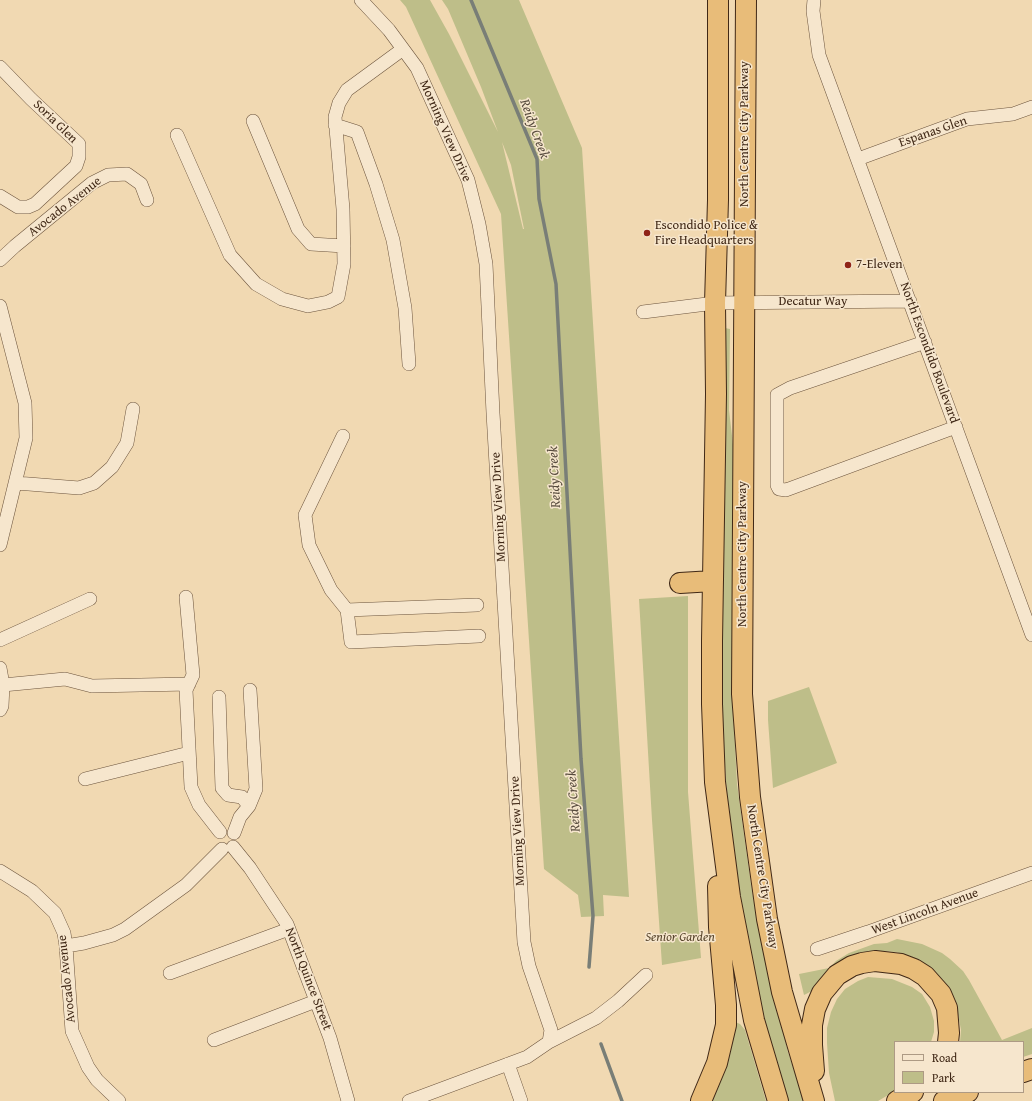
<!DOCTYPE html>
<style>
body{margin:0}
#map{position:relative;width:1032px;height:1101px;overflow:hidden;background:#f1d9b2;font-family:"Gentium Book Plus",serif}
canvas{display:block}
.legend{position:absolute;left:894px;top:1041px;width:130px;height:52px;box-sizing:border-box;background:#f6e6cd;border:1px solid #ad9a84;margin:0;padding:5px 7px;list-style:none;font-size:12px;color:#402816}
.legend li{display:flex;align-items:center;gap:8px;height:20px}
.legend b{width:20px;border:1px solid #ad9a84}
</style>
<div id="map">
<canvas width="1032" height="1101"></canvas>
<ul class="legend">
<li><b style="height:5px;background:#f6e6cd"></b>Road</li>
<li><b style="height:11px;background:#bebe89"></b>Park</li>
</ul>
</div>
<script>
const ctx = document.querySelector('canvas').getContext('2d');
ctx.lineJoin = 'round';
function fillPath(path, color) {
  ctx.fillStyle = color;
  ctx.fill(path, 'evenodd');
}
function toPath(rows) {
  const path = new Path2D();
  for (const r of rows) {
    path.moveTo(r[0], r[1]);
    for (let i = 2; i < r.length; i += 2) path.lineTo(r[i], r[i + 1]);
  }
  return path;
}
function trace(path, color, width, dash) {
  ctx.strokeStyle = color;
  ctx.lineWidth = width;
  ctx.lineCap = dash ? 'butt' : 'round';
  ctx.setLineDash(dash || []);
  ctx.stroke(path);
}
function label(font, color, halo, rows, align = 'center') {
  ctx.font = font + ' "Gentium Book Plus",serif';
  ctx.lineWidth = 3;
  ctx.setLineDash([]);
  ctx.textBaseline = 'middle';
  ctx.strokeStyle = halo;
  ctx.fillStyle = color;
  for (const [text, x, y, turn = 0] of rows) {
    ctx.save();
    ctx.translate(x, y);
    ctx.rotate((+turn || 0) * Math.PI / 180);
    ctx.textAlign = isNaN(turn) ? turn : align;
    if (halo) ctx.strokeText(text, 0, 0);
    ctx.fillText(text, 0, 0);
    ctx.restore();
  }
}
fillPath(toPath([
 [400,0,430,0,449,34,498,132,481,87,448,9,442,0,519,0,582,148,629,897,603,895,604,916,581,917,578,895,544,869,501,214,406,7],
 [502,142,511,165,524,229,523,229],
 [725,328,730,329,729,410,734,453,733,706,737,784,751,884,758,927,788,1052,804,1101,786,1101,765,1028,746,940,728,810,721,709,723,336],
 [688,596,688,792,701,958,662,965,652,820,639,599],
 [809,687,837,763,773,788,768,720,768,701],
 [897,939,922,944,942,953,950,959,963,971,969,980,1002,1040,1032,1028,1032,1054,1023,1057,1023,1042,960,1042,961,1030,957,1009,925,965,908,956,896,952,881,951,865,953,812,991,804,995,799,974,829,968,836,961,849,953,874,944,887,943],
 [868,977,892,979,912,987,922,994,930,1007,934,1021,934,1032,931,1042,895,1042,895,1091,878,1101,835,1101,829,1073,827,1043,827,1028,831,1012,837,999,845,989,858,981],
 [733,1021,740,1024,745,1030,766,1101,710,1101]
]), '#bebe89');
trace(toPath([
 [471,0,537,159,539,199,556,284,581,759,593,916,589,967],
 [601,1044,622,1101]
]), '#797e77', 3.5);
const minor = toPath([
 [361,0,389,30,417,68,468,180,479,224,486,264,493,413,524,942,529,966,551,1030,549,1042],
 [814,0,813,11,819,55,1032,635],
 [0,67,31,99,79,144,79,157,76,166,35,204,28,207,18,207,0,196],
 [253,121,298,229,311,244,344,246],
 [335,125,357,132,376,184,393,240,405,308,409,364],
 [177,135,230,255,256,284,282,299,308,306,328,302,338,297,344,264,343,209,335,117,339,103,347,90,403,49],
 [858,159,967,119,1013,114,1032,107],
 [0,260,15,246,92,183,108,175,127,174,141,184,147,200],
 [0,306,25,403,26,438,0,545],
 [643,312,715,303,910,301],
 [925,342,790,388,777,395,777,485,779,489,786,490,956,427],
 [343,436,305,515,309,545,331,590,347,610,351,642,479,636],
 [16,483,79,488,94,483,112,467,127,443,133,409],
 [186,597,193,675,186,690,191,787,199,805,220,832],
 [347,610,477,605],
 [0,640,90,599],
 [0,668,3,685,2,706,0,710],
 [3,685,65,679,92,686,189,684],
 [219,697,222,788,228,795,242,797,249,806],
 [85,779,189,753],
 [234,833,240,817,249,806,256,789,250,690],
 [233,847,250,868,287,924,330,1038,348,1101],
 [0,871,32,891,55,913,64,933,66,946,72,1031,88,1067,97,1080,119,1101],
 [66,946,84,943,113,935,125,929,186,885,222,849],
 [817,949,868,932,1032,873],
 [170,973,289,929],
 [214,1040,316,1001],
 [508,1064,521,1101],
 [409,1101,527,1057,549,1042,596,1018,618,1001,646,975]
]);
const highway = toPath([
 [718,0,718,200,715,303,716,394,712,641,712,704,715,782,730,897,739,943,754,1020,778,1101],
 [746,0,742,694,750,797,767,919,782,992,814,1101],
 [680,583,713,581],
 [814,1071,812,1045,812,1025,815,1009,822,993,837,975,852,966,862,963,875,961,901,964,914,969,925,976,941,994,947,1008,949,1033,948,1042],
 [1023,1072,1032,1069],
 [701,1101,717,1063,726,1025,726,1005,719,927,718,886],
 [897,1101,913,1092],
 [944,1101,968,1092]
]);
trace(minor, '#6c543d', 14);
trace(highway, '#402816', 22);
trace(minor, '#f6e6cd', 13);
trace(highway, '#e8bc79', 20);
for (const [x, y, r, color] of [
 [647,233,4,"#8f2418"],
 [848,265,4,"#8f2418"]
]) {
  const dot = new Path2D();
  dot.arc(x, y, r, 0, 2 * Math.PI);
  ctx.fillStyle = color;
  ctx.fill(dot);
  trace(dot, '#f6e6cd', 1.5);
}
label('13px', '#402816', '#f6e6cd', [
 ["Soria Glen",55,122,44],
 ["Morning View Drive",445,131,66],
 ["Espanas Glen",933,132,-19],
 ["North Centre City Parkway",745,134,-90],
 ["Avocado Avenue",65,207,-38],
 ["Decatur Way",813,302],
 ["North Escondido Boulevard",929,353,70],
 ["Morning View Drive",499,507,-93],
 ["North Centre City Parkway",743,554,-90],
 ["Morning View Drive",518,831,-93],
 ["North Centre City Parkway",762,877,81],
 ["West Lincoln Avenue",925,912,-20],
 ["Avocado Avenue",67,979,-96],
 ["North Quince Street",308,979,69]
]);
label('13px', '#402816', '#f6e6cd', [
 ["Escondido Police &",655,226],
 ["Fire Headquarters",655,241],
 ["7-Eleven",856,265]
], 'left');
label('italic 13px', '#59462d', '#f6e6cd', [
 ["Senior Garden",680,938]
]);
label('italic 14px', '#584c3e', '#f6e6cd', [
 ["Reidy Creek",534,129,70],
 ["Reidy Creek",555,477,-93],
 ["Reidy Creek",574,801,-94]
]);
</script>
